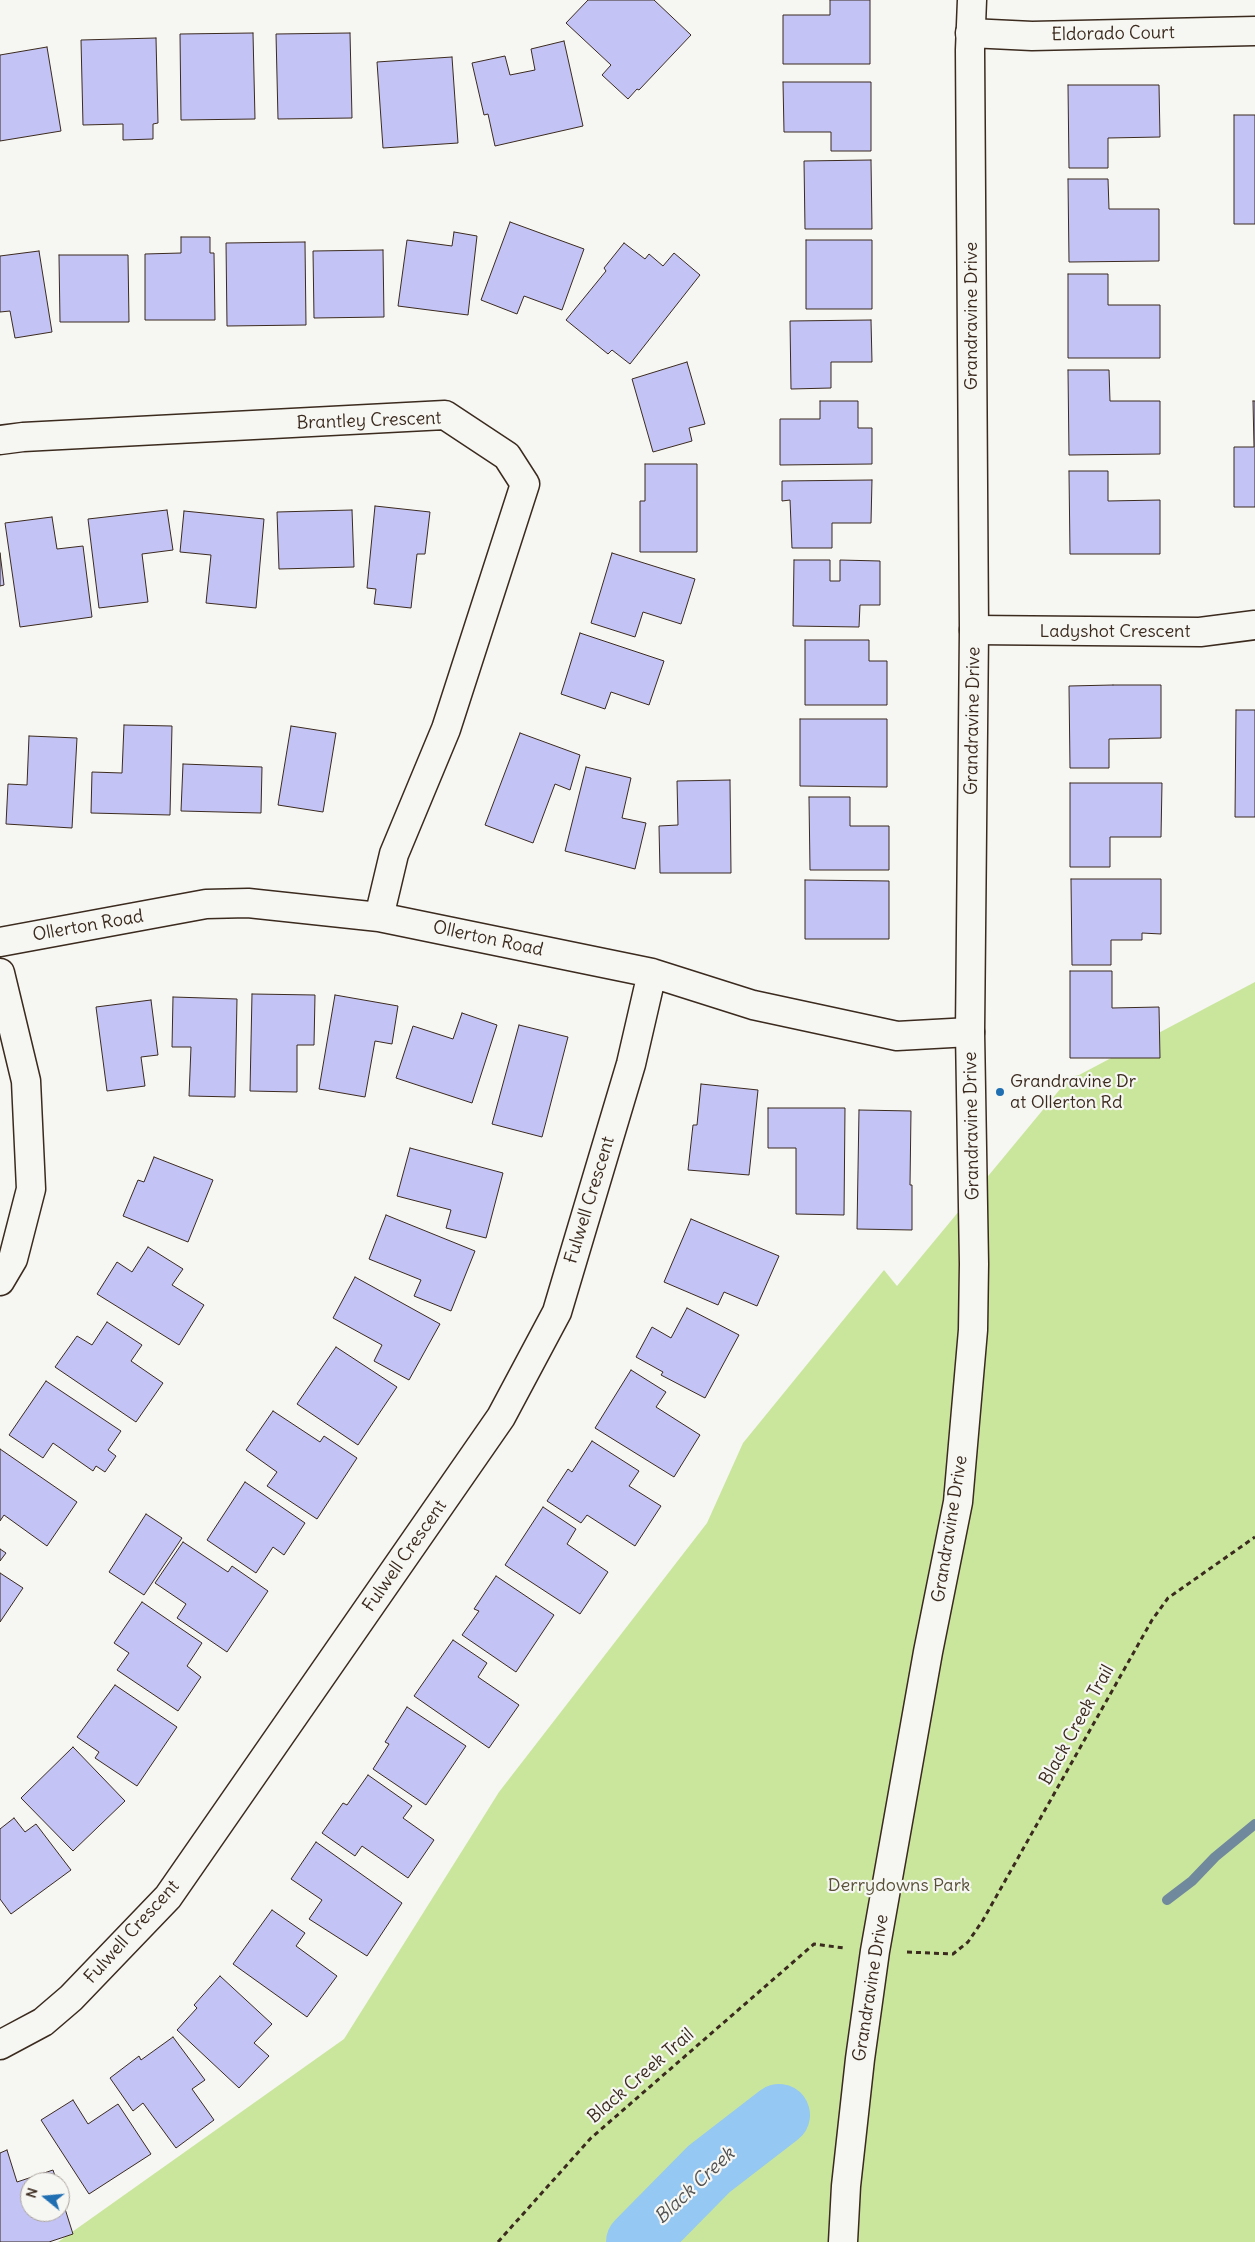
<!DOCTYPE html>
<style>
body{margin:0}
#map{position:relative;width:1255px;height:2242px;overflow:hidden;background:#f6f6f2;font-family:Delius,sans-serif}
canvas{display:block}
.north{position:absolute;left:20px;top:2172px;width:50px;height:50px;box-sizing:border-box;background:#f6f6f2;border:1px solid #aba49d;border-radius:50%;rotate:287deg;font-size:14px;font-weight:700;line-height:20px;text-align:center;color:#3b2a1e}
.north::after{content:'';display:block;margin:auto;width:18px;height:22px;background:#1f6fb2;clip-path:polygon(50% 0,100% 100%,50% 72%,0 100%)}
</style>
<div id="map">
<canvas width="1255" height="2242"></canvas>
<div class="north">N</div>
</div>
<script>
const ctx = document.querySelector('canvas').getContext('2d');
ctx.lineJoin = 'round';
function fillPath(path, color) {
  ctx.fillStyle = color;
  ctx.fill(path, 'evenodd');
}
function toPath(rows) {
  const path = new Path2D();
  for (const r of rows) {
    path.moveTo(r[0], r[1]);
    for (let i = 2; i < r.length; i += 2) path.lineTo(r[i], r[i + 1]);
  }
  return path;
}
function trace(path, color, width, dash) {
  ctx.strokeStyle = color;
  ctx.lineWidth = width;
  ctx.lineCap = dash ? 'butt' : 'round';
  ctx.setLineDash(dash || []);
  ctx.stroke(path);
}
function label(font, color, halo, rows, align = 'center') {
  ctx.font = font + ' Delius,sans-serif';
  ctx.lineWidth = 4.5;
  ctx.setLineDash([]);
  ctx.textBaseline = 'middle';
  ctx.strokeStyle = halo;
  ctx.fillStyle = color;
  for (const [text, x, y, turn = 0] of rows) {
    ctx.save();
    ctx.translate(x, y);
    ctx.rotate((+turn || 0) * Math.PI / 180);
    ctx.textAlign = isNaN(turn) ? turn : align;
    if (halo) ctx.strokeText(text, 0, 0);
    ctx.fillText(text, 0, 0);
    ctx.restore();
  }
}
fillPath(toPath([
 [1255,982,1255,2242,58,2242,344,2039,499,1792,707,1523,743,1443,884,1270,897,1286,1061,1088,1061,1084,1070,1077,1079,1075]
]), '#cae69d');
trace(toPath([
 [1167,1900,1192,1881,1215,1857,1255,1824]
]), '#71899d', 10);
trace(toPath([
 [637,2242,709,2169,779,2115]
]), '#95c8f2', 62);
const building = toPath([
 [588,0,654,0,691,35,639,90,637,89,628,99,602,75,611,65,566,23,588,0],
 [830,0,870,0,870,64,783,64,783,15,830,15,830,0],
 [253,33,255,119,181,120,180,34,253,33],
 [350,33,352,118,278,119,276,34,350,33],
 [156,38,158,123,153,124,153,139,123,140,123,124,83,125,81,40,156,38],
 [564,41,583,126,495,146,488,114,484,115,472,63,505,56,510,75,535,70,531,49,564,41],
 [47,47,61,131,0,141,0,55,47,47],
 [452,57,458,143,383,148,377,62,452,57],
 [783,82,871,82,871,151,831,151,831,132,784,132,783,82],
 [1068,85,1159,85,1160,137,1108,138,1108,168,1069,168,1068,85],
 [1234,115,1255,115,1255,224,1234,224,1234,115],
 [871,160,872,229,805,229,804,161,871,160],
 [1068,179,1108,179,1109,209,1159,209,1159,261,1069,262,1068,179],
 [510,222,584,249,562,310,524,296,517,314,481,300,510,222],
 [454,232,477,236,468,315,398,306,407,240,452,246,454,232],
 [181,237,210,237,210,253,214,253,215,320,145,320,145,254,181,253,181,237],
 [806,240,872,240,872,309,806,309,806,240],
 [305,242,306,325,227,326,226,243,305,242],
 [624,243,645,259,649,254,663,266,674,253,700,275,630,364,612,350,608,354,566,320,606,271,604,268,624,243],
 [383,250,384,317,314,318,313,251,383,250],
 [39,251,52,332,15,338,10,311,0,312,0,256,39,251],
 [59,255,128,255,129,322,60,322,59,255],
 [1068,274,1108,274,1108,305,1160,305,1160,358,1068,358,1068,274],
 [871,320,872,362,831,362,831,388,791,389,790,321,871,320],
 [687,362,705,424,689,428,692,441,653,452,632,379,687,362],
 [1068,370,1109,370,1110,401,1160,401,1160,454,1069,455,1068,370],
 [820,401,858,401,858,428,872,428,872,464,780,465,780,419,820,419,820,401],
 [1253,401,1255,401,1255,507,1234,507,1234,447,1254,447,1253,401],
 [645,464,697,464,697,552,640,552,640,501,645,501,645,464],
 [1069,471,1108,471,1108,501,1160,500,1160,554,1070,554,1069,471],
 [872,480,871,523,832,523,832,548,792,548,790,500,782,501,782,481,872,480],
 [375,506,430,512,425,554,417,554,411,608,374,604,376,589,367,588,375,506],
 [167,510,173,550,142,554,148,602,99,608,88,519,167,510],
 [352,510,354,567,279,569,277,512,352,510],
 [184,511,264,519,256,608,206,603,211,555,180,552,184,511],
 [52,517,57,549,83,546,92,617,20,627,5,523,52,517],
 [0,553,4,585,0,586,0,553],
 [612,553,695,579,681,624,643,612,635,637,591,623,612,553],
 [794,560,830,560,830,581,840,581,840,560,880,561,880,605,860,605,859,627,793,626,794,560],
 [580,633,664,661,649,705,611,692,605,709,561,694,580,633],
 [805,640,869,640,869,661,887,661,887,705,805,705,805,640],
 [1113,685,1161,685,1161,738,1109,739,1109,768,1070,768,1069,686,1113,685],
 [1236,710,1255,710,1255,817,1235,817,1236,710],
 [800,719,887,719,887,787,800,786,800,719],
 [124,725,172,726,170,815,91,813,92,772,122,773,124,725],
 [291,726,336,733,323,812,278,805,291,726],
 [520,733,580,755,570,790,555,784,533,843,485,825,520,733],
 [29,736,77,738,72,828,6,824,8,784,27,785,29,736],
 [183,764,262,767,261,813,181,811,183,764],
 [586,767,631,778,622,818,646,823,635,869,565,851,586,767],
 [730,780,731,873,660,873,659,826,678,825,677,781,730,780],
 [1070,783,1162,783,1161,837,1110,837,1110,867,1070,867,1070,783],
 [809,797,850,797,850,826,889,826,889,870,810,870,809,797],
 [1071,879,1161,879,1161,934,1142,933,1142,940,1111,940,1111,965,1072,965,1071,879],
 [805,880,889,881,889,939,805,939,805,880],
 [1070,971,1112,971,1112,1008,1159,1007,1160,1058,1070,1058,1070,971],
 [252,994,315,995,314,1045,297,1045,297,1092,250,1091,252,994],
 [335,995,398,1006,392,1044,375,1041,365,1097,319,1089,335,995],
 [173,997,237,999,235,1097,189,1096,191,1047,172,1047,173,997],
 [151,1000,158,1055,141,1057,145,1086,107,1091,96,1007,151,1000],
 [462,1013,497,1025,472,1103,396,1078,413,1026,453,1039,462,1013],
 [519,1025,568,1037,542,1137,492,1124,519,1025],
 [701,1084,758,1090,749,1175,688,1170,693,1125,697,1125,701,1084],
 [768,1108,845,1108,844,1215,796,1214,796,1148,768,1148,768,1108],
 [859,1110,911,1111,910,1185,912,1185,912,1230,857,1229,859,1110],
 [410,1148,503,1173,486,1238,446,1228,451,1210,397,1196,410,1148],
 [154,1157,213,1180,188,1242,123,1216,138,1180,144,1182,154,1157],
 [386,1215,475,1251,451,1311,414,1296,421,1280,369,1259,386,1215],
 [691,1219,779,1256,757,1306,724,1292,718,1305,664,1282,691,1219],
 [148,1247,183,1269,172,1285,204,1305,179,1345,97,1294,117,1262,132,1272,148,1247],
 [355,1277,440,1324,409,1380,374,1361,382,1345,333,1318,355,1277],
 [687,1308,739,1335,705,1398,661,1375,663,1372,636,1357,652,1327,671,1338,687,1308],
 [107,1322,142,1345,131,1361,163,1383,136,1422,55,1367,77,1336,92,1345,107,1322],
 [336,1347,397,1387,358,1445,297,1404,336,1347],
 [631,1370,666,1392,656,1407,700,1435,674,1477,595,1428,631,1370],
 [46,1381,121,1431,108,1450,116,1456,105,1472,96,1466,93,1471,53,1443,43,1458,9,1435,46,1381],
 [273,1411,320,1442,324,1436,357,1458,317,1519,267,1486,277,1472,246,1450,273,1411],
 [592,1441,639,1471,629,1486,661,1506,635,1546,587,1515,581,1523,547,1501,568,1469,572,1472,592,1441],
 [0,1449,77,1502,47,1546,4,1515,0,1521,0,1449],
 [245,1482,305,1523,284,1555,273,1547,256,1573,207,1540,245,1482],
 [543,1507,576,1529,567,1544,608,1572,580,1614,505,1565,543,1507],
 [146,1514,182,1538,144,1595,109,1572,146,1514],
 [183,1542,228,1572,232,1566,268,1591,227,1652,177,1618,186,1604,155,1583,183,1542],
 [0,1549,6,1553,0,1561,0,1549],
 [0,1573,23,1588,0,1622,0,1573],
 [496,1576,554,1615,516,1672,462,1635,479,1611,474,1609,496,1576],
 [142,1602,202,1643,187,1666,201,1677,178,1711,117,1670,129,1653,114,1643,142,1602],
 [453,1640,487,1663,478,1677,519,1705,489,1748,414,1696,453,1640],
 [115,1685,177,1727,137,1786,95,1758,99,1752,77,1737,115,1685],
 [407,1707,466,1746,426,1805,373,1769,389,1744,385,1742,407,1707],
 [73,1747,125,1801,73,1851,21,1798,73,1747],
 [368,1775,412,1806,403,1818,434,1840,408,1878,362,1846,355,1856,322,1833,343,1803,347,1805,368,1775],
 [14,1818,25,1832,36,1824,71,1870,11,1914,0,1899,0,1829,14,1818],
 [316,1842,402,1903,367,1956,309,1919,322,1900,291,1879,316,1842],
 [272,1910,305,1933,296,1946,337,1976,307,2017,233,1964,272,1910],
 [220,1976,272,2024,254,2043,269,2056,239,2088,177,2030,197,2008,194,2005,220,1976],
 [173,2037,205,2080,192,2089,214,2120,176,2148,143,2103,133,2111,110,2078,139,2056,141,2060,173,2037],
 [73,2100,88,2124,118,2104,151,2154,89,2194,41,2120,73,2100],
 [7,2150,17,2182,53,2170,57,2182,30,2182,30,2212,60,2212,60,2193,73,2234,49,2242,0,2242,0,2153,7,2150]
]);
fillPath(building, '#c3c3f5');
trace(building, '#3b2a1e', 1);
const minor = toPath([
 [970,33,1032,36,1255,31],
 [0,440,23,437,445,415,507,456,525,484,446,729,394,854,379,917],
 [974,630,1200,632,1255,625],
 [0,942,206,904,248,903,379,917,652,973,753,1005,897,1036,970,1032],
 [0,973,26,1081,31,1189,13,1259,0,1281],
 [0,2045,43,2022,71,1998,168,1897,501,1417,557,1312,631,1064,652,973]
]);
const tertiary = toPath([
 [843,2242,846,2186,860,2059,875,1951,928,1652,958,1502,973,1330,974,1264,970,1032,974,630,970,50,972,0]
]);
trace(minor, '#3b2a1e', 31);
trace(tertiary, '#3b2a1e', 31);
trace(toPath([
 [907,1952,953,1954,968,1942,983,1920,1152,1620,1168,1598,1255,1537],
 [498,2242,591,2138,814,1944,844,1948]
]), '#3b2a1e', 3, [5, 4]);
trace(minor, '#f6f6f2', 28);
trace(tertiary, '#f6f6f2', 28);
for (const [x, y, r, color] of [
 [1000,1092,5,"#1f6fb2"]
]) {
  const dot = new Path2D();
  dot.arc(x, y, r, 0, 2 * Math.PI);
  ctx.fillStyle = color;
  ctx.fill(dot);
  trace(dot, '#f6f6f2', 2);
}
label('18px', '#3b2a1e', '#f6f6f2', [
 ["Eldorado Court",1113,34,-1],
 ["Grandravine Drive",972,316,-90],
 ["Brantley Crescent",369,421,-2],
 ["Ladyshot Crescent",1115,632],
 ["Grandravine Drive",973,721,-89],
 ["Ollerton Road",88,926,-10],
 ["Ollerton Road",488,939,12],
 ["Grandravine Drive",972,1126,-91],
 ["Fulwell Crescent",590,1200,-73],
 ["Grandravine Drive",950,1529,-81],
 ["Fulwell Crescent",405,1556,-55],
 ["Black Creek Trail",1077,1725,-61],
 ["Fulwell Crescent",132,1932,-48],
 ["Grandravine Drive",871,1988,-81],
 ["Black Creek Trail",641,2076,-41]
]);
label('18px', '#3b2a1e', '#f6f6f2', [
 ["Grandravine Dr",1010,1082],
 ["at Ollerton Rd",1010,1103]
], 'left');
label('18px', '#585037', '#f6f6f2', [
 ["Derrydowns Park",899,1886]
]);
label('italic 19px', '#525253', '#f6f6f2', [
 ["Black Creek",695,2186,-43]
]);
</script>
